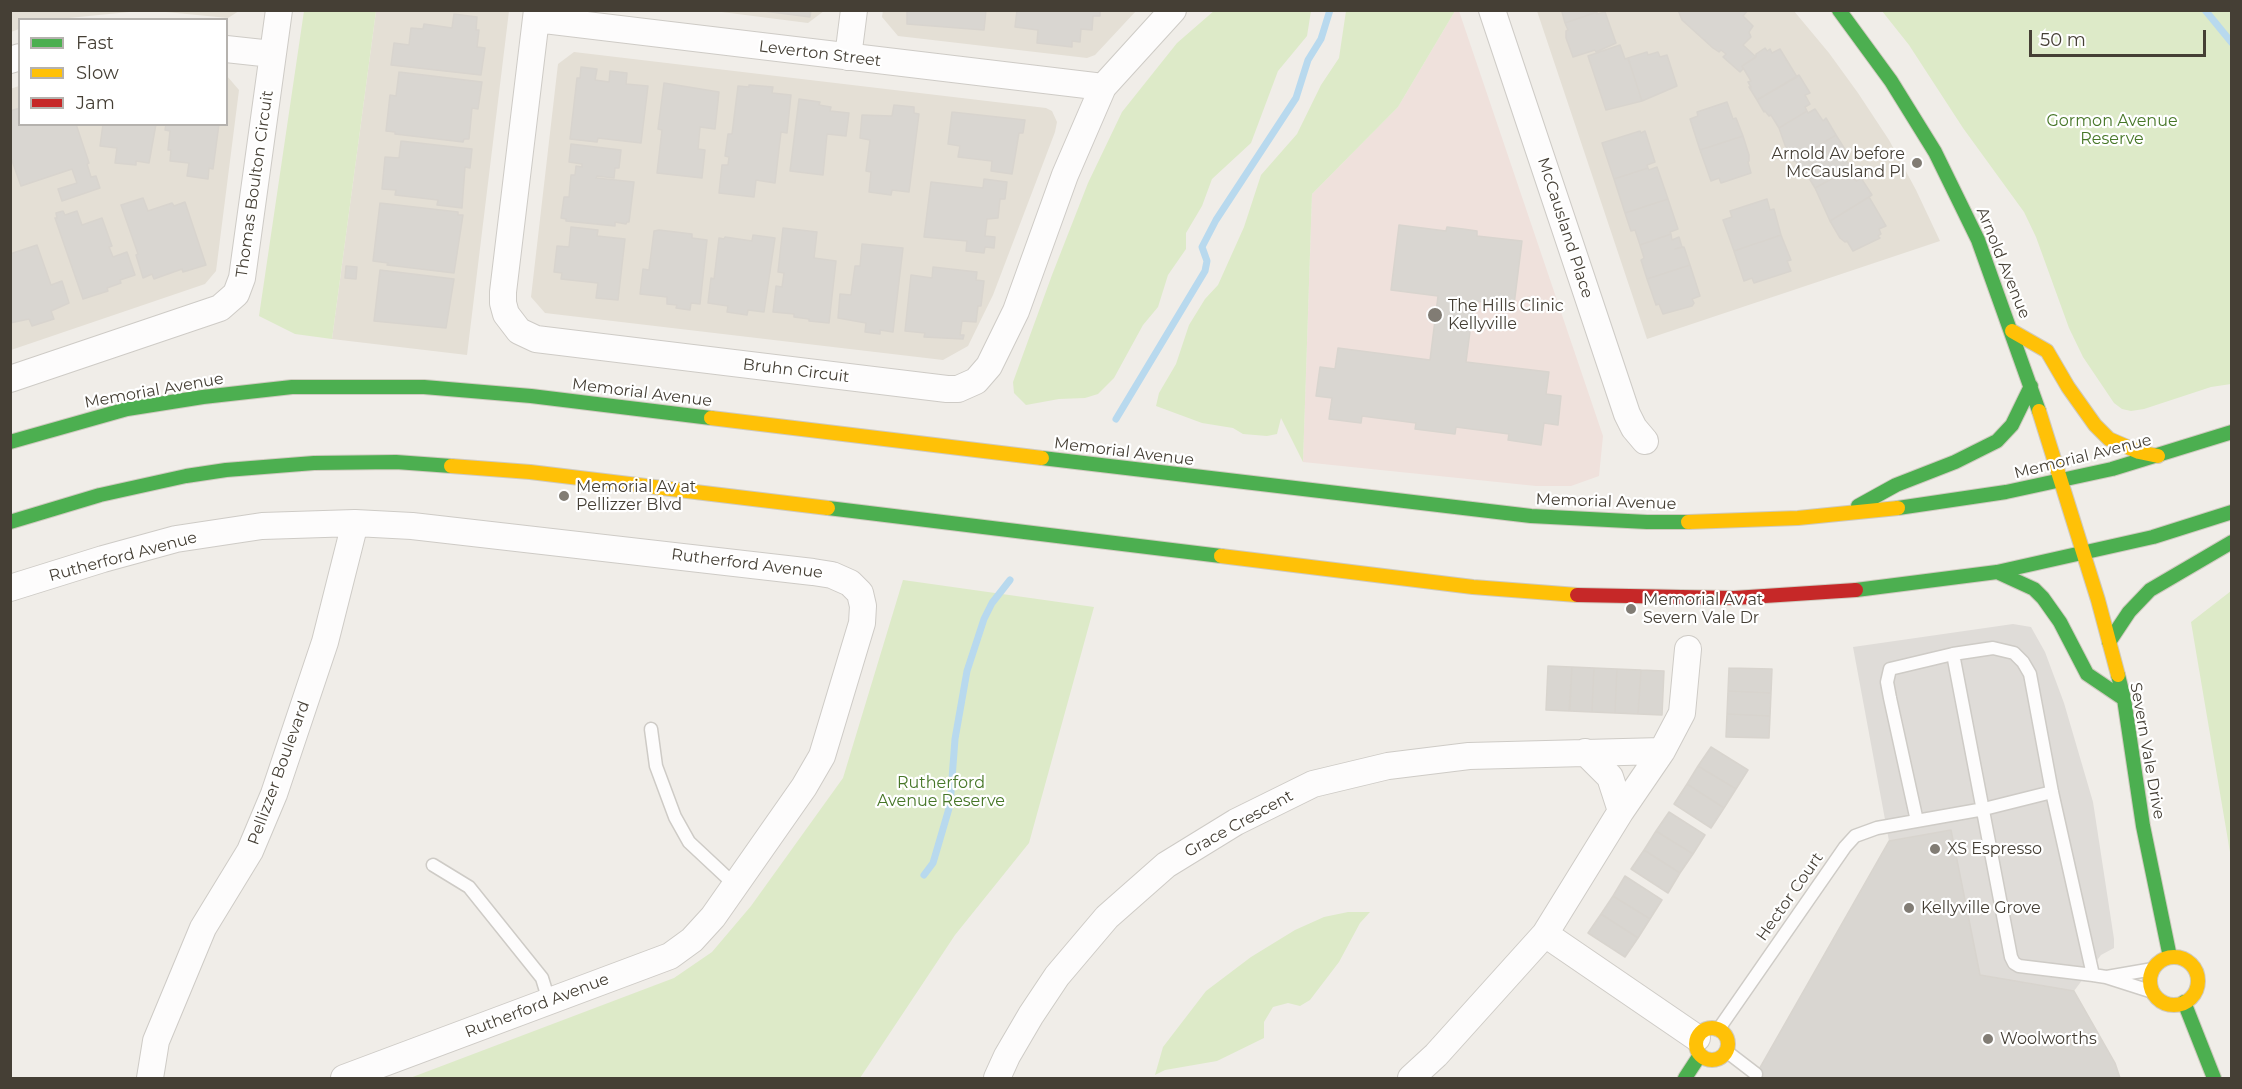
<!DOCTYPE html>
<style>
body{margin:0}
#map{position:relative;width:2242px;height:1089px;overflow:hidden;background:#f0ede8;font-family:Montserrat,sans-serif}
canvas{display:block}
.frame{position:absolute;inset:0;border:12px solid #453f35;pointer-events:none}
.legend{position:absolute;left:18px;top:18px;width:210px;height:108px;box-sizing:border-box;background:#fff;border:2px solid #b5b2ae;margin:0;padding:8px 10px;list-style:none;font-size:18px;color:#453f35}
.legend li{display:flex;align-items:center;gap:12px;height:30px}
.legend b{width:30px;border:2px solid #b5b2ae}
.scale{position:absolute;left:2029px;top:30px;width:177px;height:27px;box-sizing:border-box;border:3px solid #453f35;border-top:0;padding-left:8px;font-size:18px;line-height:21px;white-space:nowrap;color:#453f35;-webkit-text-stroke:4px #fff;paint-order:stroke}
</style>
<div id="map">
<canvas width="2242" height="1089"></canvas>
<div class="frame"></div>
<ul class="legend">
<li><b style="height:8px;background:#4caf50"></b>Fast</li>
<li><b style="height:8px;background:#ffc107"></b>Slow</li>
<li><b style="height:8px;background:#c62828"></b>Jam</li>
</ul>
<div class="scale">50 m</div>
</div>
<script>
const ctx = document.querySelector('canvas').getContext('2d');
ctx.lineJoin = 'round';
function fillPath(path, color) {
  ctx.fillStyle = color;
  ctx.fill(path, 'evenodd');
}
function toPath(rows) {
  const path = new Path2D();
  for (const r of rows) {
    if (r.length === 3) {
      path.moveTo(r[0] + r[2], r[1]);
      path.arc(r[0], r[1], r[2], 0, 2 * Math.PI);
      continue;
    }
    path.moveTo(r[0], r[1]);
    for (let i = 2; i < r.length; i += 2) path.lineTo(r[i], r[i + 1]);
  }
  return path;
}
function trace(path, color, width, dash) {
  ctx.strokeStyle = color;
  ctx.lineWidth = width;
  ctx.lineCap = dash ? 'butt' : 'round';
  ctx.setLineDash(dash || []);
  ctx.stroke(path);
}
function label(font, color, halo, rows, align = 'center') {
  ctx.font = font + ' Montserrat,sans-serif';
  ctx.lineWidth = 4.5;
  ctx.setLineDash([]);
  ctx.textBaseline = 'middle';
  ctx.strokeStyle = halo;
  ctx.fillStyle = color;
  for (const [text, x, y, turn = 0] of rows) {
    ctx.save();
    ctx.translate(x, y);
    ctx.rotate((+turn || 0) * Math.PI / 180);
    ctx.textAlign = isNaN(turn) ? turn : align;
    if (halo) ctx.strokeText(text, 0, 0);
    ctx.fillText(text, 0, 0);
    ctx.restore();
  }
}
fillPath(toPath([
 [706,10,824,11,808,23],
 [883,10,1136,11,1095,55,1087,58,898,36,882,17],
 [10,11,11,10,239,11,228,18,166,12,129,12,59,19,20,20,19,29,11,32],
 [376,11,509,11,467,355,332,339],
 [1537,11,1794,11,1829,53,1858,93,1889,140,1916,190,1940,241,1647,339],
 [574,52,1046,108,1052,111,1057,122,1055,132,993,295,968,346,943,360,545,313,531,297,558,64],
 [227,76,239,90,216,271,205,284,11,350,10,89,19,86,20,124,226,124]
]), '#e4dfd5');
fillPath(toPath([
 [1455,11,1459,11,1603,436,1599,476,1571,486,1536,486,1303,462,1312,194,1398,107]
]), '#efe1dc');
fillPath(toPath([
 [1215,10,1311,11,1307,36,1278,71,1251,143,1212,179,1202,206,1186,233,1186,249,1168,275,1158,307,1143,325,1114,378,1098,394,1085,398,1059,399,1026,405,1014,393,1013,382,1052,275,1088,183,1122,112,1177,43],
 [304,11,376,11,332,339,295,334,259,316],
 [1346,11,1455,11,1398,107,1312,194,1303,462,1281,418,1277,434,1267,436,1243,434,1233,428,1202,423,1156,406,1159,393,1176,364,1189,325,1205,299,1218,285,1244,227,1261,175,1297,134,1321,85,1339,58],
 [1882,11,2231,11,2231,384,2211,387,2144,409,2131,411,2122,409,2114,403,2083,357,2069,328,2036,237,2024,212,1963,128,1909,45],
 [903,580,1094,607,1029,843,955,935,860,1078,410,1078,674,978,712,952,751,906,843,778],
 [2231,591,2231,858,2191,622],
 [1348,912,1370,912,1360,923,1339,962,1310,1000,1300,1006,1288,1003,1273,1007,1264,1022,1264,1038,1217,1061,1165,1070,1155,1075,1163,1047,1206,991,1251,957,1295,930,1324,917]
]), '#ddeac8');
fillPath(toPath([
 [2013,624,2031,627,2045,652,2064,703,2093,802,2114,939,2114,948,2101,955,2074,991,1980,975,1951,831,1889,841,1853,647]
]), '#dfdcd8');
trace(toPath([
 [2205,10,2232,43],
 [1116,419,1205,271,1207,261,1202,247,1216,220,1296,98,1308,60,1321,39,1330,10],
 [924,875,933,863,950,805,955,739,967,671,984,619,992,603,1010,580]
]), '#b8d9ee', 7);
const building = toPath([
 [756,10,811,10,810,17,756,10],
 [907,10,986,10,984,30,907,24,907,10],
 [1017,10,1100,10,1100,16,1093,16,1092,30,1081,29,1080,42,1072,41,1072,47,1037,43,1038,30,1015,27,1017,10],
 [1559,10,1596,10,1597,12,1565,23,1562,12,1559,10],
 [1678,10,1748,10,1743,16,1753,26,1749,32,1751,37,1743,45,1756,57,1742,66,1743,69,1740,72,1723,57,1726,54,1721,50,1719,52,1713,48,1682,20,1678,10],
 [1597,12,1597,14,1605,12,1616,43,1596,52,1595,50,1573,57,1566,38,1566,31,1568,30,1565,23,1597,12],
 [454,14,477,17,476,30,479,30,477,47,485,48,481,75,391,65,394,43,409,45,411,28,423,29,424,24,452,28,454,14],
 [1620,45,1625,59,1628,58,1642,101,1606,110,1588,56,1620,45],
 [1765,48,1767,51,1770,49,1772,53,1780,49,1797,77,1757,100,1749,87,1751,87,1748,82,1751,81,1742,66,1756,57,1756,54,1765,48],
 [1647,52,1648,55,1658,52,1660,57,1667,55,1677,86,1642,101,1628,58,1647,52],
 [581,67,597,69,595,80,609,82,610,71,627,73,626,84,648,86,641,143,598,138,597,142,570,139,577,78,580,78,581,67],
 [399,72,482,82,478,109,472,108,469,139,464,139,463,142,395,134,395,132,386,131,390,95,396,96,399,72],
 [1799,75,1810,93,1805,95,1810,104,1805,107,1807,111,1779,128,1771,115,1769,116,1765,111,1764,112,1757,100,1799,75],
 [664,83,719,92,715,129,700,127,698,149,705,150,702,178,657,173,662,130,658,129,664,83],
 [749,85,773,87,772,93,791,95,787,133,781,132,775,183,756,180,754,197,719,193,722,165,728,165,729,157,725,156,728,134,732,134,738,86,749,87,749,85],
 [799,99,820,102,819,105,831,107,830,111,849,113,846,136,827,134,823,175,790,171,799,99],
 [1727,102,1733,119,1736,118,1743,136,1700,150,1690,119,1698,116,1697,112,1727,102],
 [894,105,914,107,914,113,919,114,909,192,892,190,891,195,869,192,871,172,866,171,870,140,860,138,862,115,892,116,894,105],
 [20,108,20,124,76,124,89,163,87,164,91,177,96,176,100,188,62,201,58,189,77,183,72,169,21,186,10,155,10,111,20,108],
 [1815,109,1823,121,1826,118,1836,135,1794,161,1786,148,1779,128,1807,111,1808,113,1815,109],
 [952,112,1025,120,1023,133,1019,133,1012,174,991,171,992,161,958,157,960,146,948,144,952,112],
 [103,124,156,124,149,163,136,161,136,165,115,163,117,148,100,146,103,124],
 [166,124,219,124,213,169,209,168,208,179,187,176,189,163,170,161,171,150,168,150,170,131,165,130,166,124],
 [1640,131,1641,133,1645,131,1655,162,1647,165,1648,168,1614,179,1602,143,1640,131],
 [1836,135,1846,151,1843,154,1849,165,1842,169,1844,172,1815,188,1803,168,1800,169,1795,160,1836,135],
 [1743,136,1749,155,1749,161,1748,162,1751,173,1721,183,1719,178,1711,181,1700,150,1743,136],
 [401,141,472,149,470,168,465,167,462,208,437,205,438,200,395,195,396,190,382,189,385,157,399,158,401,141],
 [571,144,621,150,619,168,615,168,614,178,597,176,596,178,634,182,629,222,627,222,626,224,615,222,615,226,566,221,566,219,561,218,564,197,569,197,571,175,575,175,576,166,582,167,582,164,569,162,571,144],
 [1657,167,1668,199,1625,213,1614,179,1648,168,1649,170,1657,167],
 [1844,172,1846,175,1851,172,1856,181,1861,178,1872,195,1830,221,1815,188,1844,172],
 [984,179,1007,182,1005,199,1000,199,998,218,987,219,985,236,995,237,994,248,985,247,984,253,966,251,967,241,924,237,931,182,983,188,984,179],
 [1869,197,1886,226,1879,229,1881,234,1878,236,1880,238,1853,251,1847,241,1845,242,1840,238,1830,221,1869,197],
 [143,198,148,211,172,203,174,206,185,202,206,265,183,272,182,269,154,279,152,274,143,278,136,255,138,254,121,205,143,198],
 [1668,199,1678,229,1670,232,1671,234,1640,245,1635,230,1631,231,1625,213,1668,199],
 [1767,199,1770,210,1774,209,1781,235,1734,251,1723,220,1732,217,1730,211,1767,199],
 [380,203,458,212,458,215,463,215,454,273,387,265,388,263,373,261,380,203],
 [63,211,65,215,77,211,82,225,102,218,112,246,109,247,113,257,127,252,135,275,120,280,121,283,107,288,108,291,83,299,55,218,57,218,56,213,63,211],
 [1399,225,1446,231,1447,227,1463,229,1477,231,1477,236,1522,241,1514,305,1474,301,1466,362,1549,372,1546,394,1561,396,1558,425,1544,423,1541,445,1508,440,1509,434,1456,427,1455,434,1415,429,1416,423,1362,416,1361,423,1329,419,1332,398,1316,396,1320,367,1335,369,1338,348,1430,360,1438,296,1391,290,1399,225],
 [571,227,598,230,597,236,625,239,618,300,596,298,598,283,561,279,562,273,554,272,557,246,569,247,571,227],
 [783,228,817,232,814,258,836,261,829,323,809,321,809,319,794,317,794,314,773,312,776,286,782,287,784,273,778,272,783,228],
 [659,230,692,234,692,238,707,240,700,304,691,303,690,310,676,308,677,305,667,304,667,297,640,294,643,269,649,270,654,231,659,230],
 [1671,234,1672,240,1679,237,1682,247,1675,249,1684,247,1690,265,1647,279,1641,260,1644,258,1640,245,1671,234],
 [753,235,775,238,764,312,748,310,747,315,727,312,728,306,708,303,711,278,714,279,719,238,724,239,725,237,752,241,753,235],
 [1781,235,1791,260,1787,261,1791,271,1754,283,1752,278,1744,281,1734,251,1781,235],
 [862,244,903,248,893,332,880,330,880,334,865,332,866,323,838,318,840,294,851,295,855,266,860,266,862,244],
 [37,245,51,285,62,281,69,303,51,311,54,319,32,326,29,319,10,323,10,254,37,245],
 [1690,265,1700,296,1692,299,1694,303,1692,306,1663,314,1659,304,1656,305,1647,279,1690,265],
 [346,266,357,267,356,279,345,278,346,266],
 [933,267,977,272,976,280,984,281,981,306,978,306,976,322,962,321,960,335,964,335,963,339,924,337,925,333,905,331,911,275,932,278,933,267],
 [380,270,454,279,446,328,374,321,380,270],
 [1548,666,1572,667,1569,711,1546,710,1548,666],
 [1572,667,1594,668,1592,712,1570,711,1572,667],
 [1594,668,1617,669,1615,713,1592,712,1594,668],
 [1729,668,1772,669,1771,693,1728,691,1729,668],
 [1617,669,1641,670,1638,714,1615,713,1617,669],
 [1641,670,1664,671,1662,715,1638,714,1641,670],
 [1728,691,1771,693,1770,716,1727,714,1728,691],
 [1727,714,1770,716,1769,738,1726,737,1727,714],
 [1711,747,1748,770,1736,789,1698,766,1711,747],
 [1698,766,1736,789,1724,808,1687,784,1698,766],
 [1687,784,1724,808,1711,828,1674,804,1687,784],
 [1669,812,1705,835,1693,854,1656,831,1669,812],
 [1951,830,1980,975,2074,991,2115,1063,2120,1078,1754,1078,1889,841,1951,830],
 [1656,831,1693,854,1680,873,1644,850,1656,831],
 [1644,850,1680,873,1668,893,1631,869,1644,850],
 [1625,876,1662,900,1650,919,1613,896,1625,876],
 [1613,896,1650,919,1638,938,1601,914,1613,896],
 [1601,914,1638,938,1625,957,1588,933,1601,914]
]);
fillPath(building, '#d9d6d1');
trace(building, '#d8d4ce', 1.5);
const lane = toPath([
 [1953,654,2011,957,2014,963,2019,966,2093,975],
 [651,729,656,766,675,817,689,842,735,885],
 [1917,821,1890,698,1887,682,1890,669,1953,654,1993,648,2014,653,2023,662,2030,674,2052,792,2093,975,2106,977,2153,992],
 [433,865,469,887,542,978,549,1001],
 [2107,977,2153,969],
 [1718,1030,1845,847,1855,836,1877,828,1984,809,2052,792],
 [1726,1051,1756,1074]
]);
const street = toPath([
 [537,10,503,292,503,303,506,314,519,331,536,339,947,389,958,389,976,381,989,366,1016,311,1065,175,1103,87,1173,10],
 [1492,10,1627,414,1634,428,1645,441],
 [536,19,1103,87],
 [226,49,272,54],
 [848,57,854,10],
 [10,60,20,57],
 [10,379,220,308,236,294,242,278,279,10],
 [10,588,103,559,176,539,262,526,355,523,412,526,813,572,832,575,850,583,860,593,863,606,862,623,822,756,804,787,713,917,692,940,670,956,344,1078],
 [1585,752,1610,777,1621,811],
 [1545,934,1621,811,1662,751,1682,713,1688,649],
 [150,1078,156,1041,203,928,250,851,274,794,325,642,355,523],
 [997,1078,1007,1056,1031,1015,1057,976,1107,917,1166,865,1236,822,1313,784,1388,766,1469,756,1662,751],
 [1411,1078,1436,1055,1545,934,1697,1038]
]);
const fast = toPath([
 [1839,10,1891,81,1935,152,1978,240,2039,411],
 [10,442,127,409,203,397,292,387,424,387,531,396,711,418],
 [1042,458,1531,516,1647,522,1688,522],
 [1858,506,1896,485,1955,462,1997,441,2012,425,2031,386],
 [828,508,1221,556],
 [1898,508,2006,492,2112,469,2232,432],
 [10,522,100,495,186,476,226,470,314,463,396,462,451,466],
 [1997,572,2034,589,2043,598,2060,622,2087,674,2124,699],
 [1856,590,1997,572,2153,537,2232,512],
 [2109,642,2129,612,2150,590,2232,542],
 [2118,675,2124,699,2143,826,2170,957],
 [2184,1002,2214,1078],
 [1685,1078,1700,1055]
]);
const slow = toPath([
 [2012,331,2047,351,2068,387,2095,425,2109,439,2139,452,2158,456],
 [2039,411,2098,600,2118,675],
 [711,418,1042,458],
 [451,466,530,472,828,508],
 [1688,522,1798,518,1898,508],
 [1221,556,1473,587,1577,595],
 [2174,981,24],
 [1712,1044,16]
]);
const jam = toPath([
 [1577,595,1734,598,1856,590]
]);
trace(lane, '#cecbc6', 15);
trace(street, '#cecbc6', 28);
trace(fast, '#cfcabf', 16);
trace(slow, '#cfcabf', 16);
trace(jam, '#cfcabf', 16);
trace(lane, '#fdfcfc', 12);
trace(street, '#fdfcfc', 26);
trace(fast, '#4caf50', 14);
trace(slow, '#ffc107', 14);
trace(jam, '#c62828', 14);
for (const [x, y, r, color] of [
 [1917,163,6,"#817c74"],
 [1435,315,8,"#817c74"],
 [564,496,6,"#817c74"],
 [1631,609,6,"#817c74"],
 [1935,849,6,"#817c74"],
 [1909,908,6,"#817c74"],
 [1988,1039,6,"#817c74"]
]) {
  const dot = new Path2D();
  dot.arc(x, y, r, 0, 2 * Math.PI);
  ctx.fillStyle = color;
  ctx.fill(dot);
  trace(dot, '#fff', 2);
}
label('16px', '#453f35', '#fff', [
 ["Leverton Street",820,54,7],
 ["Thomas Boulton Circuit",255,184,-82],
 ["McCausland Place",1565,228,72],
 ["Arnold Avenue",2003,263,68],
 ["Bruhn Circuit",796,371,7],
 ["Memorial Avenue",154,391,-10],
 ["Memorial Avenue",642,393,7],
 ["Memorial Avenue",1124,452,7],
 ["Memorial Avenue",2083,457,-14],
 ["Memorial Avenue",1606,502,2],
 ["Rutherford Avenue",123,557,-15],
 ["Rutherford Avenue",747,564,7],
 ["Severn Vale Drive",2147,751,80],
 ["Pellizzer Boulevard",279,773,-70],
 ["Grace Crescent",1239,824,-29],
 ["Hector Court",1790,897,-55],
 ["Rutherford Avenue",537,1006,-21]
]);
label('16px', '#477728', '#fff', [
 ["Gormon Avenue",2112,121],
 ["Reserve",2112,139],
 ["Rutherford",941,783],
 ["Avenue Reserve",941,801]
]);
label('16px', '#453f35', '#fff', [
 ["Arnold Av before",1905,154,"right"],
 ["McCausland Pl",1905,172,"right"],
 ["The Hills Clinic",1448,306],
 ["Kellyville",1448,324],
 ["Memorial Av at",576,487],
 ["Pellizzer Blvd",576,505],
 ["Memorial Av at",1643,600],
 ["Severn Vale Dr",1643,618],
 ["XS Espresso",1947,849],
 ["Kellyville Grove",1921,908],
 ["Woolworths",2000,1039]
], 'left');
</script>
